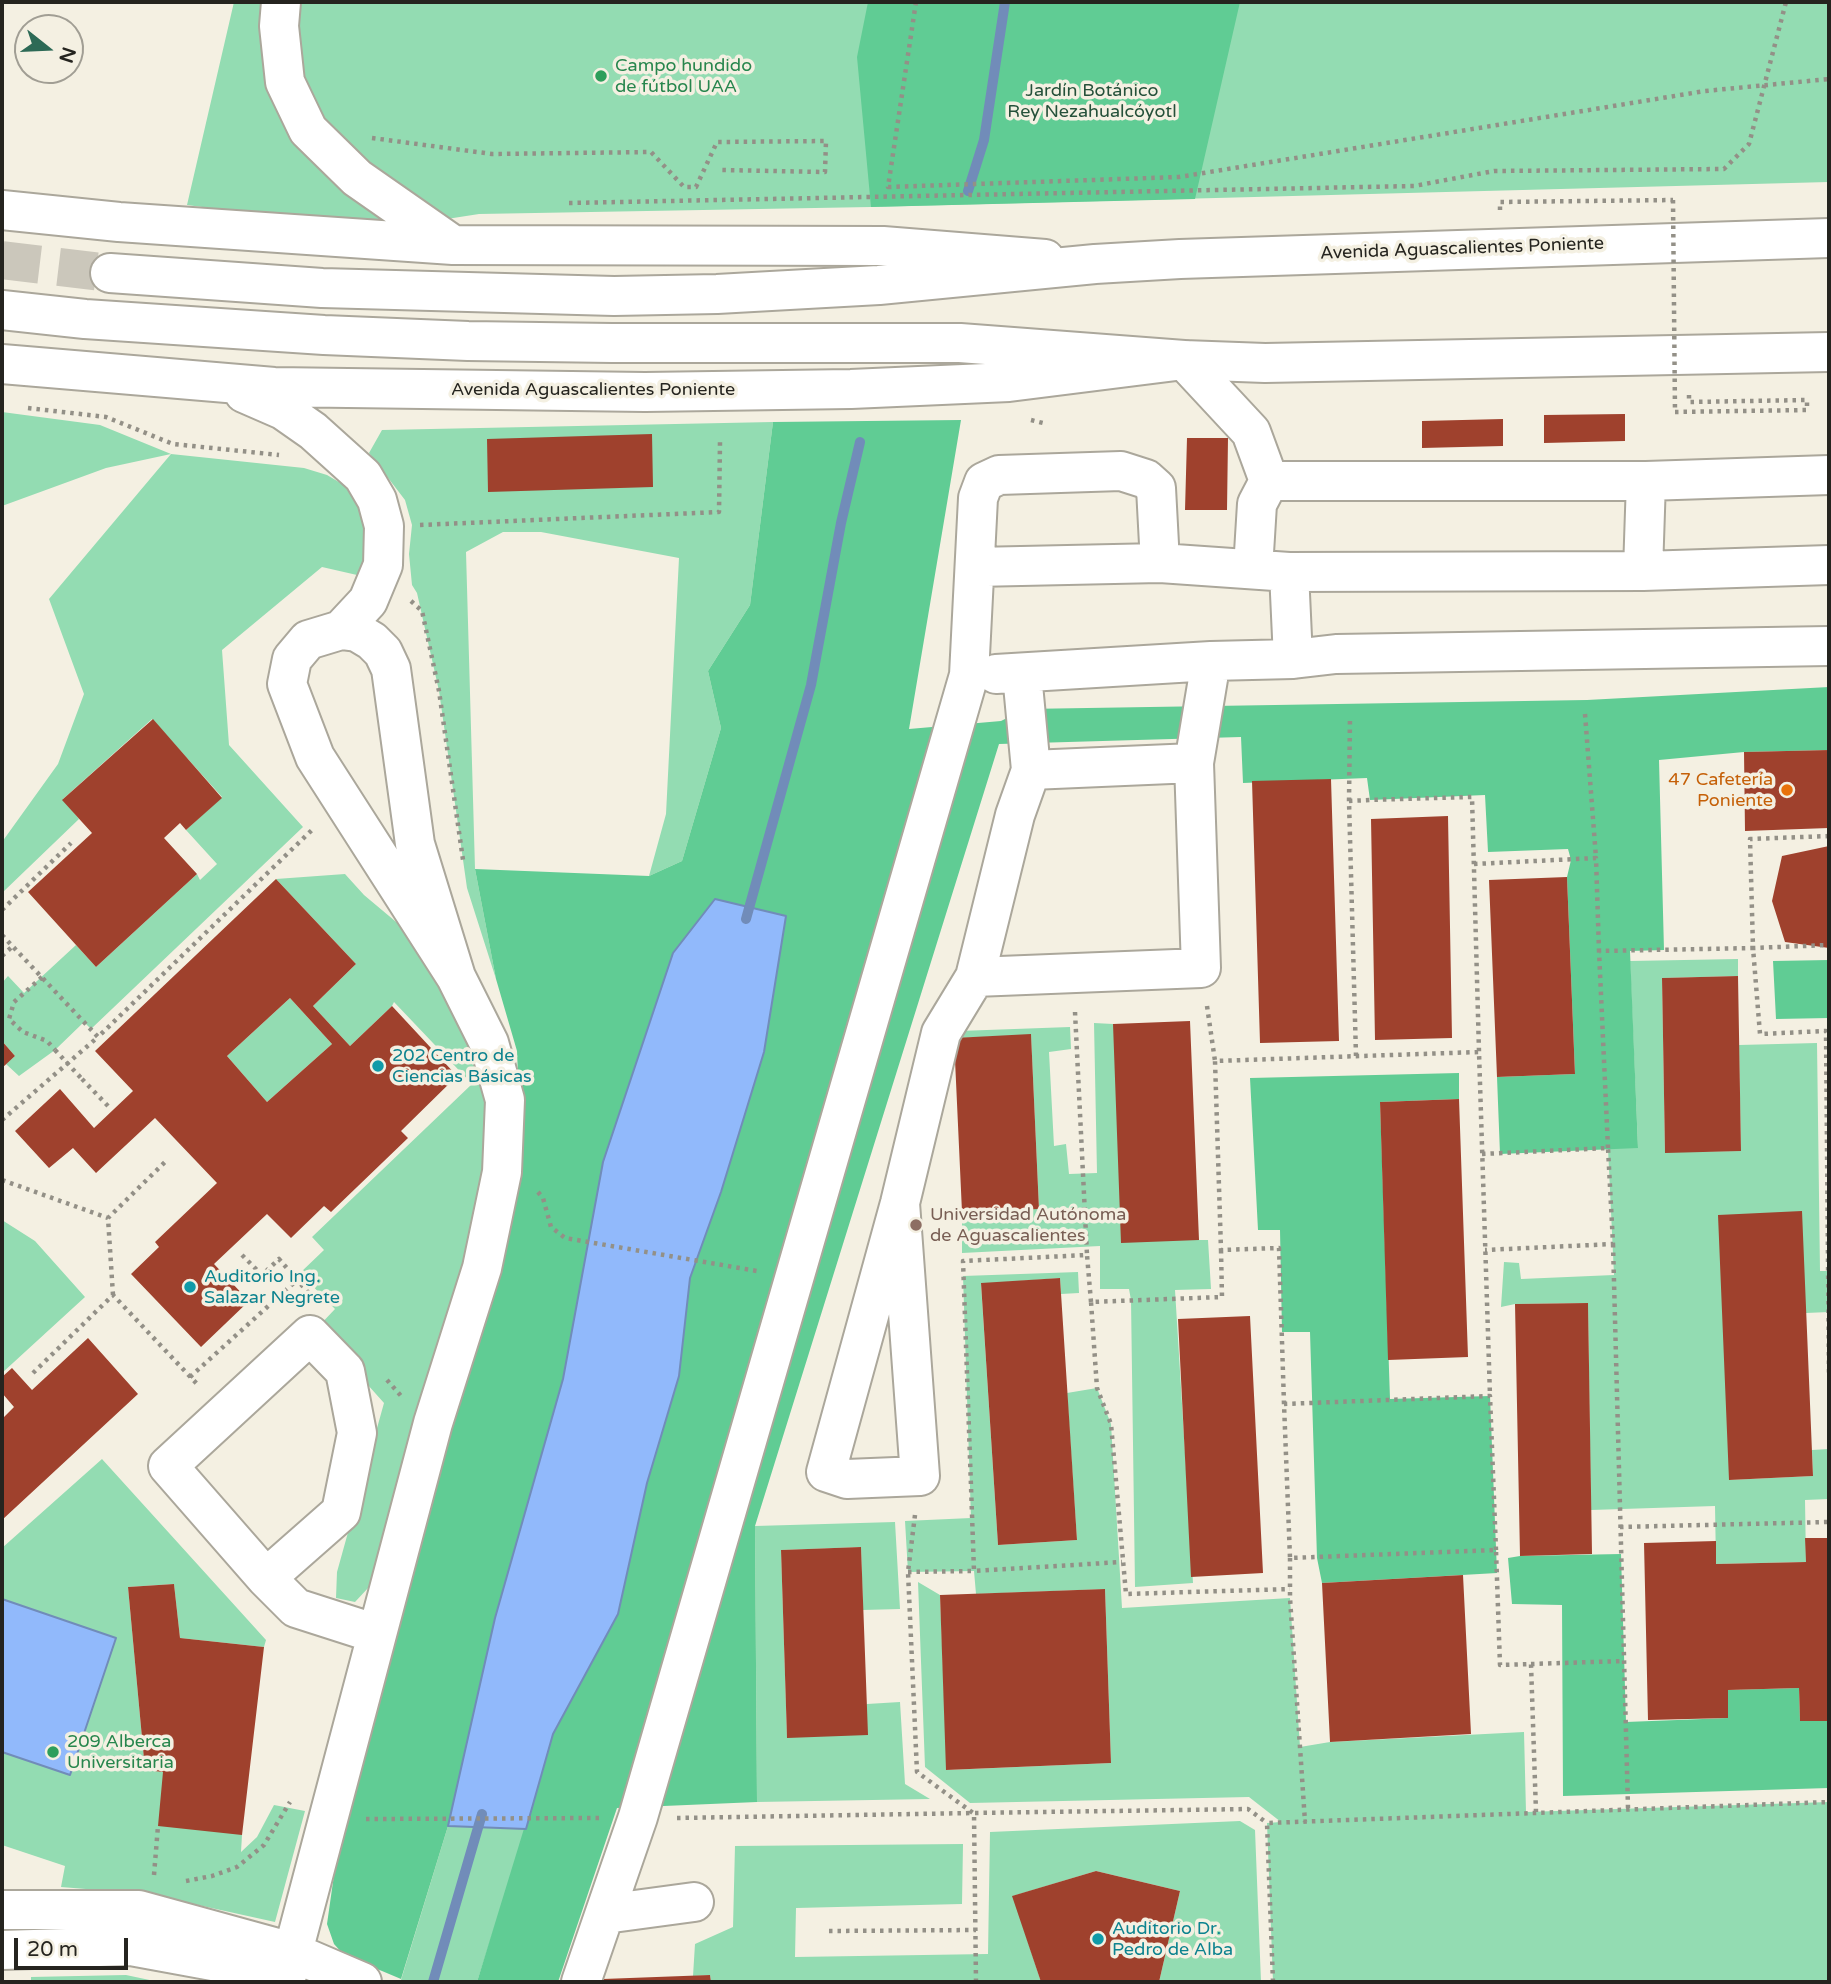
<!DOCTYPE html>
<meta charset="utf-8">
<style>
body{margin:0}
#map{position:relative;width:1831px;height:1984px;overflow:hidden;background:#f4f0e2;font-family:"Varela Round",sans-serif}
canvas{display:block}
.frame{position:absolute;inset:0;border:4px solid #25241f;pointer-events:none}
.north{position:absolute;left:14px;top:14px;width:70px;height:70px;box-sizing:border-box;background:#f4f0e2;border:2px solid #a19e94;border-radius:50%;rotate:108deg;font-size:19px;font-weight:700;line-height:28px;text-align:center;color:#25241f}
.north::after{content:'';display:block;margin:auto;width:24px;height:32px;background:#2d6a56;clip-path:polygon(50% 0,100% 100%,50% 72%,0 100%)}
.scale{position:absolute;left:14px;top:1938px;width:114px;height:32px;box-sizing:border-box;border:4px solid #25241f;border-top:0;padding-left:9px;font-size:21px;line-height:24px;white-space:nowrap;color:#25241f;-webkit-text-stroke:5px #f4f0e2;paint-order:stroke}
</style>
<div id="map">
<canvas width="1831" height="1984"></canvas>
<div class="frame"></div>
<div class="north">N</div>
<div class="scale">20 m</div>
</div>
<script>
const ctx = document.querySelector('canvas').getContext('2d');
ctx.lineJoin = 'round';
function fillPath(path, color) {
  ctx.fillStyle = color;
  ctx.fill(path, 'evenodd');
}
function toPath(rows) {
  const path = new Path2D();
  for (const r of rows) {
    path.moveTo(r[0], r[1]);
    for (let i = 2; i < r.length; i += 2) path.lineTo(r[i], r[i + 1]);
  }
  return path;
}
function trace(path, color, width, dash) {
  ctx.strokeStyle = color;
  ctx.lineWidth = width;
  ctx.lineCap = dash ? 'butt' : 'round';
  ctx.setLineDash(dash || []);
  ctx.stroke(path);
}
function label(font, color, halo, rows, align = 'center') {
  ctx.font = font + ' "Varela Round",sans-serif';
  ctx.lineWidth = 7;
  ctx.setLineDash([]);
  ctx.textBaseline = 'middle';
  ctx.strokeStyle = halo;
  ctx.fillStyle = color;
  for (const [text, x, y, turn = 0] of rows) {
    ctx.save();
    ctx.translate(x, y);
    ctx.rotate((+turn || 0) * Math.PI / 180);
    ctx.textAlign = isNaN(turn) ? turn : align;
    if (halo) ctx.strokeText(text, 0, 0);
    ctx.fillText(text, 0, 0);
    ctx.restore();
  }
}
fillPath(toPath([
 [234,2,1829,2,1829,182,871,207,479,214,376,230,187,205],
 [2,412,100,425,171,454,304,468,327,475,349,488,362,506,369,549,357,575,322,567,222,650,229,745,303,827,91,1029,84,1022,55,1050,19,1076,6,1064,15,1056,2,1041,2,983,8,976,24,993,76,945,96,967,197,874,200,880,217,864,186,830,222,797,152,719,63,799,79,819,2,893,2,842,58,764,84,694,49,599,171,454,106,468,2,506],
 [773,422,750,605,708,671,721,728,682,861,649,876,666,814,679,558,541,532,503,532,466,552,475,869,496,979,467,888,439,691,417,593,412,585,409,554,412,525,405,500,369,453,382,430],
 [345,874,364,895,426,947,459,1002,487,1092,489,1141,481,1202,369,1587,355,1602,336,1598,337,1572,384,1403,317,1328,335,1309,300,1273,324,1250,312,1237,472,1084,394,1002,392,1006,350,1046,313,1006,356,964,276,879],
 [1738,959,1738,976,1662,978,1665,1152,1741,1151,1739,1045,1817,1043,1820,1271,1829,1271,1829,1312,1806,1313,1729,1480,1813,1476,1812,1450,1829,1449,1829,1499,1805,1500,1806,1562,1716,1564,1715,1506,1591,1510,1588,1303,1515,1304,1501,1307,1504,1262,1519,1263,1521,1279,1614,1275,1608,1148,1638,1147,1630,961],
 [290,998,332,1044,267,1102,227,1056],
 [1094,1023,1113,1024,1199,1240,1208,1240,1211,1289,1175,1290,1193,1583,1135,1587,1131,1300,1129,1289,1100,1289,1100,1246,962,1253,962,1212,1039,1208,1031,1035,961,1038,959,1031,1070,1027,1071,1049,1049,1052,1054,1146,1066,1144,1069,1174,1097,1173],
 [2,1220,35,1241,85,1297,2,1373],
 [1078,1272,1079,1293,1061,1294,1060,1278,981,1284,998,1545,1077,1540,1067,1393,1097,1388,1111,1424,1122,1608,1290,1598,1300,1747,1330,1742,1524,1732,1526,1812,1829,1802,1829,1982,1273,1982,1267,1823,1281,1822,1249,1797,970,1803,925,1767,918,1582,940,1595,947,1770,1111,1763,1105,1589,976,1594,974,1571,908,1572,905,1521,971,1518,963,1276],
 [102,1459,266,1640,264,1647,180,1638,174,1584,128,1587,145,1770,163,1772,242,1835,241,1852,257,1837,274,1805,305,1811,275,1922,148,1894,61,1887,65,1866,2,1845,2,1548],
 [895,1522,900,1609,863,1610,861,1547,781,1550,787,1737,867,1704,900,1702,905,1784,930,1799,757,1802,755,1526],
 [1240,1821,1255,1830,1261,1982,1159,1982,1180,1891,1096,1871,1013,1896,1041,1982,711,1982,710,1975,693,1976,695,1944,733,1927,735,1846,963,1844,962,1904,796,1908,795,1957,988,1954,990,1832],
 [448,1826,526,1829,477,1982,407,1982,401,1980],
 [126,1975,159,1982,31,1982,31,1977]
]), '#93dcb2');
fillPath(toPath([
 [868,2,1240,2,1195,199,871,207,857,57],
 [961,420,909,729,1001,721,1025,709,1587,700,1829,687,1829,750,1744,752,1659,760,1664,950,1630,951,1638,1148,1500,1154,1497,1077,1575,1074,1567,877,1571,860,1568,849,1488,852,1485,795,1370,800,1367,778,1243,783,1241,737,999,744,755,1526,757,1802,617,1808,558,1982,477,1982,553,1734,618,1614,647,1483,679,1376,690,1278,721,1192,764,1052,786,916,673,953,603,1162,563,1379,495,1618,448,1826,401,1979,344,1955,334,1944,327,1924,342,1819,519,1102,517,1051,496,979,475,869,649,876,682,861,721,728,708,671,750,605,773,422],
 [1829,960,1829,1018,1776,1019,1773,961],
 [1459,1073,1459,1099,1380,1102,1390,1399,1490,1396,1497,1573,1322,1583,1317,1558,1310,1332,1282,1332,1280,1230,1258,1230,1250,1078],
 [1621,1554,1626,1722,1728,1718,1728,1690,1799,1688,1800,1721,1829,1721,1829,1788,1563,1796,1562,1605,1512,1604,1508,1558,1520,1556]
]), '#60cc94');
const water = toPath([
 [715,899,786,916,764,1052,721,1192,690,1278,679,1376,647,1483,618,1614,553,1734,526,1829,448,1826,495,1618,563,1379,603,1162,673,953,715,899],
 [2,1599,116,1638,70,1775,2,1752,2,1599]
]);
fillPath(water, '#91b9fb');
trace(water, '#718cb9', 2);
trace(toPath([
 [968,191,984,140,1005,2],
 [746,919,811,685,841,523,860,442],
 [433,1982,482,1814]
]), '#718cb9', 10);
fillPath(toPath([
 [1625,414,1625,441,1544,443,1544,415],
 [1503,419,1503,446,1422,448,1422,421],
 [652,434,653,487,488,492,487,439],
 [1187,438,1228,438,1227,510,1185,510],
 [153,719,222,798,186,830,180,823,164,838,197,874,96,967,28,892,92,833,62,800],
 [1829,750,1829,828,1745,831,1744,752],
 [1331,779,1339,1041,1260,1043,1252,781],
 [1448,816,1452,1038,1375,1040,1371,819],
 [1829,846,1829,948,1785,942,1772,901,1782,856],
 [1567,877,1575,1074,1497,1077,1489,880],
 [276,879,356,964,313,1006,350,1046,392,1006,457,1076,401,1131,408,1138,331,1212,324,1206,291,1238,267,1214,214,1264,249,1301,201,1347,131,1274,159,1247,155,1242,217,1183,155,1118,96,1173,73,1148,49,1168,15,1131,60,1089,94,1128,133,1091,95,1051],
 [290,998,332,1044,267,1102,227,1056],
 [1738,976,1741,1151,1665,1153,1662,978],
 [1190,1021,1199,1240,1121,1243,1113,1024],
 [1031,1034,1039,1209,962,1212,954,1038],
 [2,1041,15,1056,2,1068],
 [1459,1099,1468,1357,1388,1360,1380,1102],
 [1802,1211,1813,1476,1729,1480,1718,1215],
 [1060,1278,1077,1540,998,1545,981,1283],
 [1588,1303,1592,1554,1520,1556,1515,1304],
 [1250,1316,1263,1573,1191,1577,1178,1319],
 [88,1338,138,1394,2,1520,2,1419,14,1407,2,1393,2,1377,12,1368,32,1390],
 [1805,1538,1829,1538,1829,1721,1800,1721,1799,1688,1728,1690,1728,1718,1648,1720,1644,1543,1716,1541,1716,1564,1806,1562],
 [861,1547,868,1735,787,1738,781,1550],
 [1463,1575,1471,1734,1330,1742,1322,1583],
 [174,1584,180,1638,264,1647,242,1835,158,1826,163,1772,145,1770,128,1587],
 [1105,1589,1111,1763,946,1770,940,1595],
 [1096,1871,1180,1891,1159,1982,1041,1982,1012,1896],
 [710,1975,711,1982,603,1982,603,1979]
]), '#9f412d');
trace(toPath([
 [2,260,110,273]
]), '#cbc7bb', 38, [38, 19]);
const minor = toPath([
 [281,2,279,26,285,82,308,130,357,178,453,245],
 [2,210,119,222,453,245,883,246,1045,259],
 [2,364,274,387,645,392,851,389,1009,382,1184,360,1251,432,1269,481],
 [244,393,283,410,313,431,363,476,377,500,384,526,383,565,368,601,341,630],
 [975,567,1160,563,1289,572,1643,571,1829,565],
 [1253,569,1257,504,1269,481,1646,481,1829,475],
 [1643,571,1646,481],
 [1289,572,1293,659],
 [996,674,1211,661,1293,659,1336,654,1829,646],
 [1031,770,1194,763],
 [975,977,1201,968,1194,763,1211,661],
 [900,1203,920,1476,847,1479,826,1472,900,1203,941,1033,975,977,1015,815,1031,770,1022,674],
 [266,1578,341,1512,357,1433,345,1371,310,1335,168,1466,266,1578,296,1608,377,1634],
 [2,1910,139,1910,292,1952,362,1982],
 [605,1914,694,1902],
 [2,1950,131,1946,229,1964,286,1982],
 [285,1982,433,1423,482,1268,502,1172,505,1100,489,1043,456,977,315,757,287,684,292,659,308,640,341,630,357,632,372,641,383,652,391,669,415,844,456,977],
 [581,1982,638,1817,969,675,978,498,984,482,999,475,1121,471,1146,479,1156,488,1160,563]
]);
const major = toPath([
 [110,273,322,288,614,296,717,294,879,285,1095,264,1180,259,1829,238],
 [2,310,85,319,324,335,468,341,612,343,960,343,1184,360,1265,363,1829,352]
]);
trace(minor, '#aba79b', 42);
trace(major, '#aba79b', 42);
trace(toPath([
 [916,2,888,187,1179,177,1705,91,1829,79],
 [372,138,492,154,651,152,684,187,696,187,717,142,826,141,825,172,722,170],
 [569,203,1414,186,1494,171,1724,169,1749,144,1786,2],
 [1500,210,1500,202,1673,200],
 [28,408,106,417,173,444,279,455],
 [1675,412,1807,410,1807,400,1689,402,1689,391],
 [1031,420,1047,424],
 [420,525,719,512,720,442],
 [411,601,422,611,439,691,463,860],
 [1585,714,1596,858],
 [1349,801,1350,716],
 [1829,836,1750,839,1753,948,1829,945],
 [1474,864,1596,858,1599,951],
 [2,910,71,843],
 [2,935,98,1037,314,828],
 [2,956,13,946],
 [42,977,14,1002,9,1019,23,1032,47,1041,55,1050],
 [1207,1006,1215,1061],
 [1075,1012,1087,1255],
 [1356,1056,1349,801,1370,800,1472,797,1479,1052],
 [82,1079,108,1106],
 [2,1120,98,1037],
 [1608,1148,1599,951,1753,948,1760,1034,1826,1031,1829,1376],
 [1482,1154,1608,1148,1613,1244,1485,1250],
 [2,1180,108,1218],
 [538,1192,543,1198,551,1227,565,1238,757,1271],
 [1613,1244,1628,1808],
 [1221,1250,1222,1297,1091,1302,1097,1388,1111,1424,1126,1594,1290,1589],
 [242,1255,262,1275,279,1259,313,1298],
 [113,1295,108,1218,165,1162],
 [1091,1302,1087,1255,963,1261,974,1571,1122,1562],
 [33,1373,113,1295,198,1385],
 [190,1377,297,1280],
 [387,1380,402,1397],
 [1284,1404,1279,1248,1221,1250,1215,1061,1479,1052,1490,1396],
 [915,1515,908,1572,917,1772,973,1813],
 [1620,1527,1829,1522],
 [1496,1550,1490,1396,1284,1404,1290,1558,1496,1550,1500,1665,1531,1664,1536,1812],
 [1290,1558,1290,1598,1305,1822],
 [908,1572,974,1571],
 [1531,1664,1624,1661],
 [677,1818,974,1813],
 [366,1819,599,1818],
 [154,1875,158,1826],
 [186,1881,212,1876,237,1867,264,1845,290,1802],
 [829,1931,976,1930],
 [976,1982,974,1813,1248,1809,1267,1823],
 [1273,1982,1267,1823,1829,1802]
]), '#939087', 4.5, [3.5, 5]);
trace(minor, '#fff', 38);
trace(major, '#fff', 38);
trace(toPath([
 [1673,200,1675,412],
 [55,1050,82,1079]
]), '#939087', 4.5, [3.5, 5]);
for (const [x, y, r, color] of [
 [601,76,7,"#2e9e5b"],
 [1787,790,7,"#e8710a"],
 [378,1066,7,"#0f9aa8"],
 [916,1225,7,"#8d6e63"],
 [190,1287,7,"#0f9aa8"],
 [53,1752,7,"#2e9e5b"],
 [1098,1939,7,"#0f9aa8"]
]) {
  const dot = new Path2D();
  dot.arc(x, y, r, 0, 2 * Math.PI);
  ctx.fillStyle = color;
  ctx.fill(dot);
  trace(dot, '#f4f0e2', 2.5);
}
label('18px', '#27864d', '#f4f0e2', [
 ["Campo hundido",615,66],
 ["de fútbol UAA",615,87],
 ["209 Alberca",67,1742],
 ["Universitaria",67,1763]
], 'left');
label('18px', '#25513a', '#f4f0e2', [
 ["Jardín Botánico",1092,91],
 ["Rey Nezahualcóyotl",1092,112]
]);
label('18px', '#25241f', '#f4f0e2', [
 ["Avenida Aguascalientes Poniente",1462,249,-2],
 ["Avenida Aguascalientes Poniente",593,390]
]);
label('18px', '#c56008', '#f4f0e2', [
 ["47 Cafetería",1773,780],
 ["Poniente",1773,801]
], 'right');
label('18px', '#0d838f', '#f4f0e2', [
 ["202 Centro de",392,1056],
 ["Ciencias Básicas",392,1077],
 ["Auditorio Ing.",204,1277],
 ["Salazar Negrete",204,1298],
 ["Auditorio Dr.",1112,1929],
 ["Pedro de Alba",1112,1950]
], 'left');
label('18px', '#785e54', '#f4f0e2', [
 ["Universidad Autónoma",930,1215],
 ["de Aguascalientes",930,1236]
], 'left');
</script>
